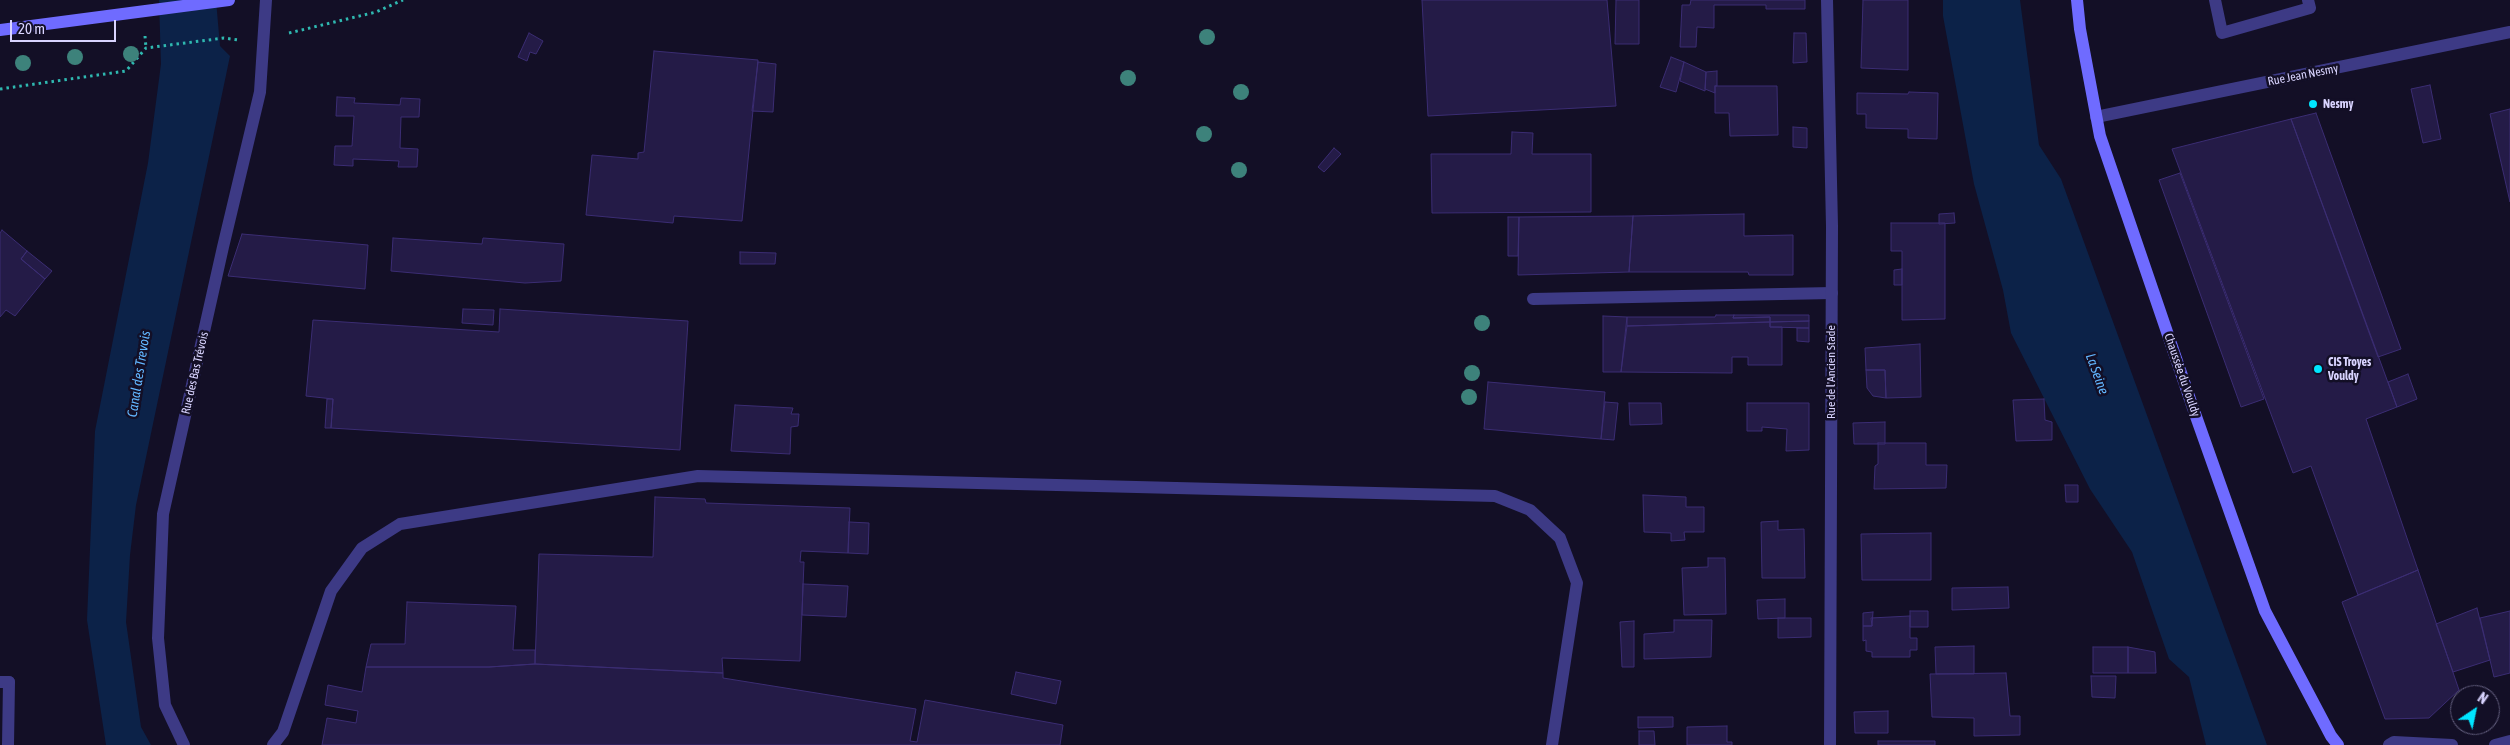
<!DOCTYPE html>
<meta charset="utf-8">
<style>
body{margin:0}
#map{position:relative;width:2510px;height:745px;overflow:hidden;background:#130f26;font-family:"Asap Condensed",sans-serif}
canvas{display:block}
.north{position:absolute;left:2450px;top:685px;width:50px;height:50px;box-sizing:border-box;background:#130f26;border:1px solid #625e7d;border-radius:50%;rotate:34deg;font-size:14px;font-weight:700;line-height:20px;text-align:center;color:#d9d4ff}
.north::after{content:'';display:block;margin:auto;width:18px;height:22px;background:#00e5ff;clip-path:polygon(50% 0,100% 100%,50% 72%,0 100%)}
.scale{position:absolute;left:10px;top:20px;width:106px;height:22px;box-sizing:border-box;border:2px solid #d9d4ff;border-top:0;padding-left:6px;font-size:15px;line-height:18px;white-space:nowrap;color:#d9d4ff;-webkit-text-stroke:4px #130f26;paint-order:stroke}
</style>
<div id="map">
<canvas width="2510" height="745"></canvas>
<div class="north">N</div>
<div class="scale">20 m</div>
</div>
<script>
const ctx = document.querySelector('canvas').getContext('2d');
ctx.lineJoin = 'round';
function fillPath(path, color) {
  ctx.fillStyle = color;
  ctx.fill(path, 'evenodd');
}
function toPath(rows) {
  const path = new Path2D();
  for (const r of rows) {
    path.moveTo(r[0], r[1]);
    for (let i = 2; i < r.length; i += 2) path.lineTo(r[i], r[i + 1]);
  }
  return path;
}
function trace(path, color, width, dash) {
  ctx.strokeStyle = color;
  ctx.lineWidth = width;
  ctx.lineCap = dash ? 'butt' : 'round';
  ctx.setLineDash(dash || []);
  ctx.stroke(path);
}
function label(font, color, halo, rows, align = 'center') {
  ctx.font = font + ' "Asap Condensed",sans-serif';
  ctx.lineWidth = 5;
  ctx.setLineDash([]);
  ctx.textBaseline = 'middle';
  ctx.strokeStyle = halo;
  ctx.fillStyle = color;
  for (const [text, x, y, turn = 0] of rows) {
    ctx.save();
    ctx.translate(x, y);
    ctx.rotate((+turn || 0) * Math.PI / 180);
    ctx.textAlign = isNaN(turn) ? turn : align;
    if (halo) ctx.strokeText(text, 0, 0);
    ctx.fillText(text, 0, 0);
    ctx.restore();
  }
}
fillPath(toPath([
 [159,0,216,0,220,46,230,56,136,505,130,555,126,622,141,727,151,745,106,745,87,620,95,431,148,163,161,64],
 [1943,0,2020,0,2039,145,2061,179,2267,745,2206,745,2189,677,2169,659,2132,552,2090,489,2011,333,2003,290,1974,184,1943,16]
]), '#0c2248');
const building = toPath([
 [1422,0,1607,0,1616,106,1428,116,1422,0],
 [1616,0,1639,0,1639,44,1615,44,1616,0],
 [1691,0,1805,0,1805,9,1766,9,1766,5,1714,5,1714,28,1697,27,1696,47,1680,47,1682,5,1690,5,1691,0],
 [1863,0,1908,0,1908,70,1861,68,1863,0],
 [529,33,543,41,536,54,530,52,527,61,518,57,529,33],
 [1794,33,1806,33,1807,62,1793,63,1794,33],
 [654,51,758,60,742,221,674,216,673,223,586,215,592,155,638,159,638,153,644,152,654,51],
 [1671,57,1684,62,1676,92,1660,87,1671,57],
 [758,62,776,64,773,112,752,111,758,62],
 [1684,62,1706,72,1705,91,1680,81,1684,62],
 [1717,71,1717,86,1715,86,1715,93,1705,89,1706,72,1717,71],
 [2430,85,2441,139,2423,143,2411,89,2430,85],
 [1715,86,1777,86,1778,135,1730,136,1729,113,1715,113,1715,86],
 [1909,92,1938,93,1937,139,1908,138,1908,129,1866,128,1866,114,1857,114,1857,93,1908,94,1909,92],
 [337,97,355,98,354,103,400,105,401,98,420,99,419,117,401,117,400,148,418,149,417,167,398,167,399,161,353,159,353,166,334,165,335,146,352,146,354,116,336,116,337,97],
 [2510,109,2510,202,2490,114,2510,109],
 [2316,113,2401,349,2378,357,2291,119,2316,113],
 [2291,119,2397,407,2366,419,2418,570,2358,595,2311,466,2293,473,2172,149,2291,119],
 [1793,127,1807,128,1807,148,1793,147,1793,127],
 [1512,132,1533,133,1532,154,1591,154,1591,212,1432,213,1431,154,1511,154,1512,132],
 [1334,148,1341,154,1324,172,1318,167,1334,148],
 [2180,173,2264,399,2241,407,2159,180,2180,173],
 [1954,213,1955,223,1939,224,1939,214,1954,213],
 [1744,214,1744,236,1793,235,1793,275,1749,275,1748,272,1629,272,1633,216,1744,214],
 [1633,216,1629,272,1518,275,1519,217,1633,216],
 [1508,217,1519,217,1518,256,1508,256,1508,217],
 [1891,223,1945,223,1945,319,1902,320,1902,251,1891,251,1891,223],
 [2,230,27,251,21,259,45,279,15,316,6,310,0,317,0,233,2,230],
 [242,234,368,245,365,289,228,276,242,234],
 [393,238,482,244,483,238,564,244,561,281,525,283,391,271,393,238],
 [27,251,52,271,45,279,21,259,27,251],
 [740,252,776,253,775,264,740,264,740,252],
 [1902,269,1902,285,1894,285,1894,270,1902,269],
 [463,309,494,310,493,325,462,323,463,309],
 [500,309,688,321,680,450,331,428,333,399,306,396,313,320,499,332,500,309],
 [1716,315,1734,315,1733,318,1770,317,1770,322,1627,326,1627,317,1715,317,1716,315],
 [1734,315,1809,315,1809,321,1770,322,1770,317,1733,318,1734,315],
 [1603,316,1627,317,1621,372,1603,372,1603,316],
 [1809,321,1809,328,1770,327,1770,322,1809,321],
 [1770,322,1770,327,1782,327,1782,365,1748,365,1748,357,1732,357,1732,373,1621,372,1627,326,1770,322],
 [1797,328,1809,328,1809,342,1797,341,1797,328],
 [1920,344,1921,397,1886,398,1885,370,1866,370,1865,348,1920,344],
 [1866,370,1885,370,1886,398,1873,396,1867,388,1866,370],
 [2408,374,2417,399,2397,407,2388,382,2408,374],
 [1488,382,1605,392,1601,439,1484,429,1488,382],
 [327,399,333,399,331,428,325,428,327,399],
 [2044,399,2045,420,2052,422,2052,440,2016,441,2013,400,2044,399],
 [1605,402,1618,403,1614,440,1601,439,1605,402],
 [1629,403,1661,403,1662,424,1630,425,1629,403],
 [1747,403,1809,403,1809,450,1786,451,1787,429,1762,427,1762,431,1747,431,1747,403],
 [735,405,793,408,791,414,799,414,798,426,791,427,790,454,731,451,735,405],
 [1885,422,1885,444,1854,444,1853,423,1885,422],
 [1878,443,1926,443,1926,465,1947,465,1946,488,1874,489,1875,466,1878,464,1878,443],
 [2065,485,2078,485,2078,502,2066,502,2065,485],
 [1643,495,1686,497,1686,507,1704,507,1704,532,1684,532,1685,540,1671,541,1671,533,1644,532,1643,495],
 [655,497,705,499,706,503,850,508,848,553,801,551,800,562,804,562,800,661,722,658,723,673,535,664,539,554,653,557,655,497],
 [1778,521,1778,530,1804,529,1805,578,1762,578,1761,522,1778,521],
 [849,522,869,523,868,554,848,553,849,522],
 [1931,533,1931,580,1862,580,1861,534,1931,533],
 [1708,558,1725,558,1726,614,1684,615,1682,568,1708,567,1708,558],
 [2418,570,2459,690,2429,718,2385,719,2342,602,2418,570],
 [803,584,848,586,846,617,802,615,803,584],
 [2008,587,2009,608,1952,610,1952,588,2008,587],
 [1785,599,1785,618,1758,619,1757,600,1785,599],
 [407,602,516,606,513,650,535,650,535,664,489,667,366,667,371,644,405,644,407,602],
 [2477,608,2490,660,2453,672,2436,624,2477,608],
 [1910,611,1928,611,1928,627,1910,627,1910,611],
 [2510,611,2510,673,2494,677,2480,618,2510,611],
 [1873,612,1872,626,1863,626,1863,613,1873,612],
 [1910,616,1910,638,1917,638,1917,650,1910,650,1910,657,1872,657,1872,652,1866,651,1866,640,1863,641,1863,626,1872,626,1871,618,1910,616],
 [1778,618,1811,618,1811,637,1778,638,1778,618],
 [1674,620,1712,620,1711,657,1644,659,1644,634,1674,632,1674,620],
 [1634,621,1634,667,1622,667,1620,622,1634,621],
 [1974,646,1974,674,1936,674,1935,647,1974,646],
 [2093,647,2128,647,2128,673,2093,673,2093,647],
 [2128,647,2155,652,2156,673,2128,673,2128,647],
 [535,664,723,673,723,678,916,709,910,741,917,742,925,700,1063,725,1060,745,322,745,327,718,356,723,358,711,325,705,328,685,362,692,366,667,489,667,535,664],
 [1016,672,1061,681,1056,704,1011,694,1016,672],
 [2006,673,2010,716,2020,716,2020,735,1974,736,1974,718,1932,717,1930,674,2006,673],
 [2091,676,2116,676,2115,698,2092,697,2091,676],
 [1888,711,1888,733,1855,733,1854,712,1888,711],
 [1638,717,1673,717,1673,727,1638,728,1638,717],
 [1727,726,1727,742,1732,742,1732,745,1687,745,1687,727,1727,726],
 [1639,731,1654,731,1655,745,1639,745,1639,731],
 [1878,741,1935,741,1935,745,1878,745,1878,741]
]);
fillPath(building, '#241b47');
trace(building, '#3b2d73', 1);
trace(toPath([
 [289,33,376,12,403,0],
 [145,36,146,48],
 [0,89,126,71,146,48,224,38,238,40]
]), '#2fb8b0', 3, [2.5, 4]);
trace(toPath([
 [2215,0,2222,33,2310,8,2308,0],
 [1533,299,1832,293],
 [8,745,9,682],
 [273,745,283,732,331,591,362,548,400,524,698,476,1495,496,1530,510,1560,538,1577,583,1552,745],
 [2389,745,2394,742,2452,745],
 [2495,745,2510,741]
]), '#3d3a85', 12);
trace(toPath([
 [1827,0,1832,226,1830,745],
 [2096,117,2510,32],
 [0,682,9,682],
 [184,745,165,705,158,638,163,514,223,247,260,92,266,0]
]), '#3d3a85', 12);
trace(toPath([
 [2077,0,2080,29,2100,136,2193,408,2265,611,2331,736,2338,745],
 [0,30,229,0]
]), '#6f6bff', 12);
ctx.fillStyle = '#3d827b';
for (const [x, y] of [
 [1207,37],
 [131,54],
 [75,57],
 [23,63],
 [1128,78],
 [1241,92],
 [1204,134],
 [1239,170],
 [1482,323],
 [1472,373],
 [1469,397]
]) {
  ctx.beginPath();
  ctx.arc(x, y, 8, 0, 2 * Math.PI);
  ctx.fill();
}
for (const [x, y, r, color] of [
 [2313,104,5,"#00e5ff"],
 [2318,369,5,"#00e5ff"]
]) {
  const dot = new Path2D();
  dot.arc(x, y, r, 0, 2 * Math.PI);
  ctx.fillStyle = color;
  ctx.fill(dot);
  trace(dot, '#130f26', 2);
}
label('12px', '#d9d4ff', '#130f26', [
 ["Rue Jean Nesmy",2303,75,-11],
 ["Rue de l'Ancien Stade",1831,372,-90],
 ["Rue des Bas Trévois",195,373,-77],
 ["Chaussée du Vouldy",2182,375,71]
]);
label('bold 12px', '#d9d4ff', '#130f26', [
 ["Nesmy",2323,104],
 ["CIS Troyes",2328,362],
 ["Vouldy",2328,376]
], 'left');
label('italic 14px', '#62b6ff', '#130f26', [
 ["Canal des Trevois",139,374,-81],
 ["La Seine",2097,374,70]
]);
</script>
